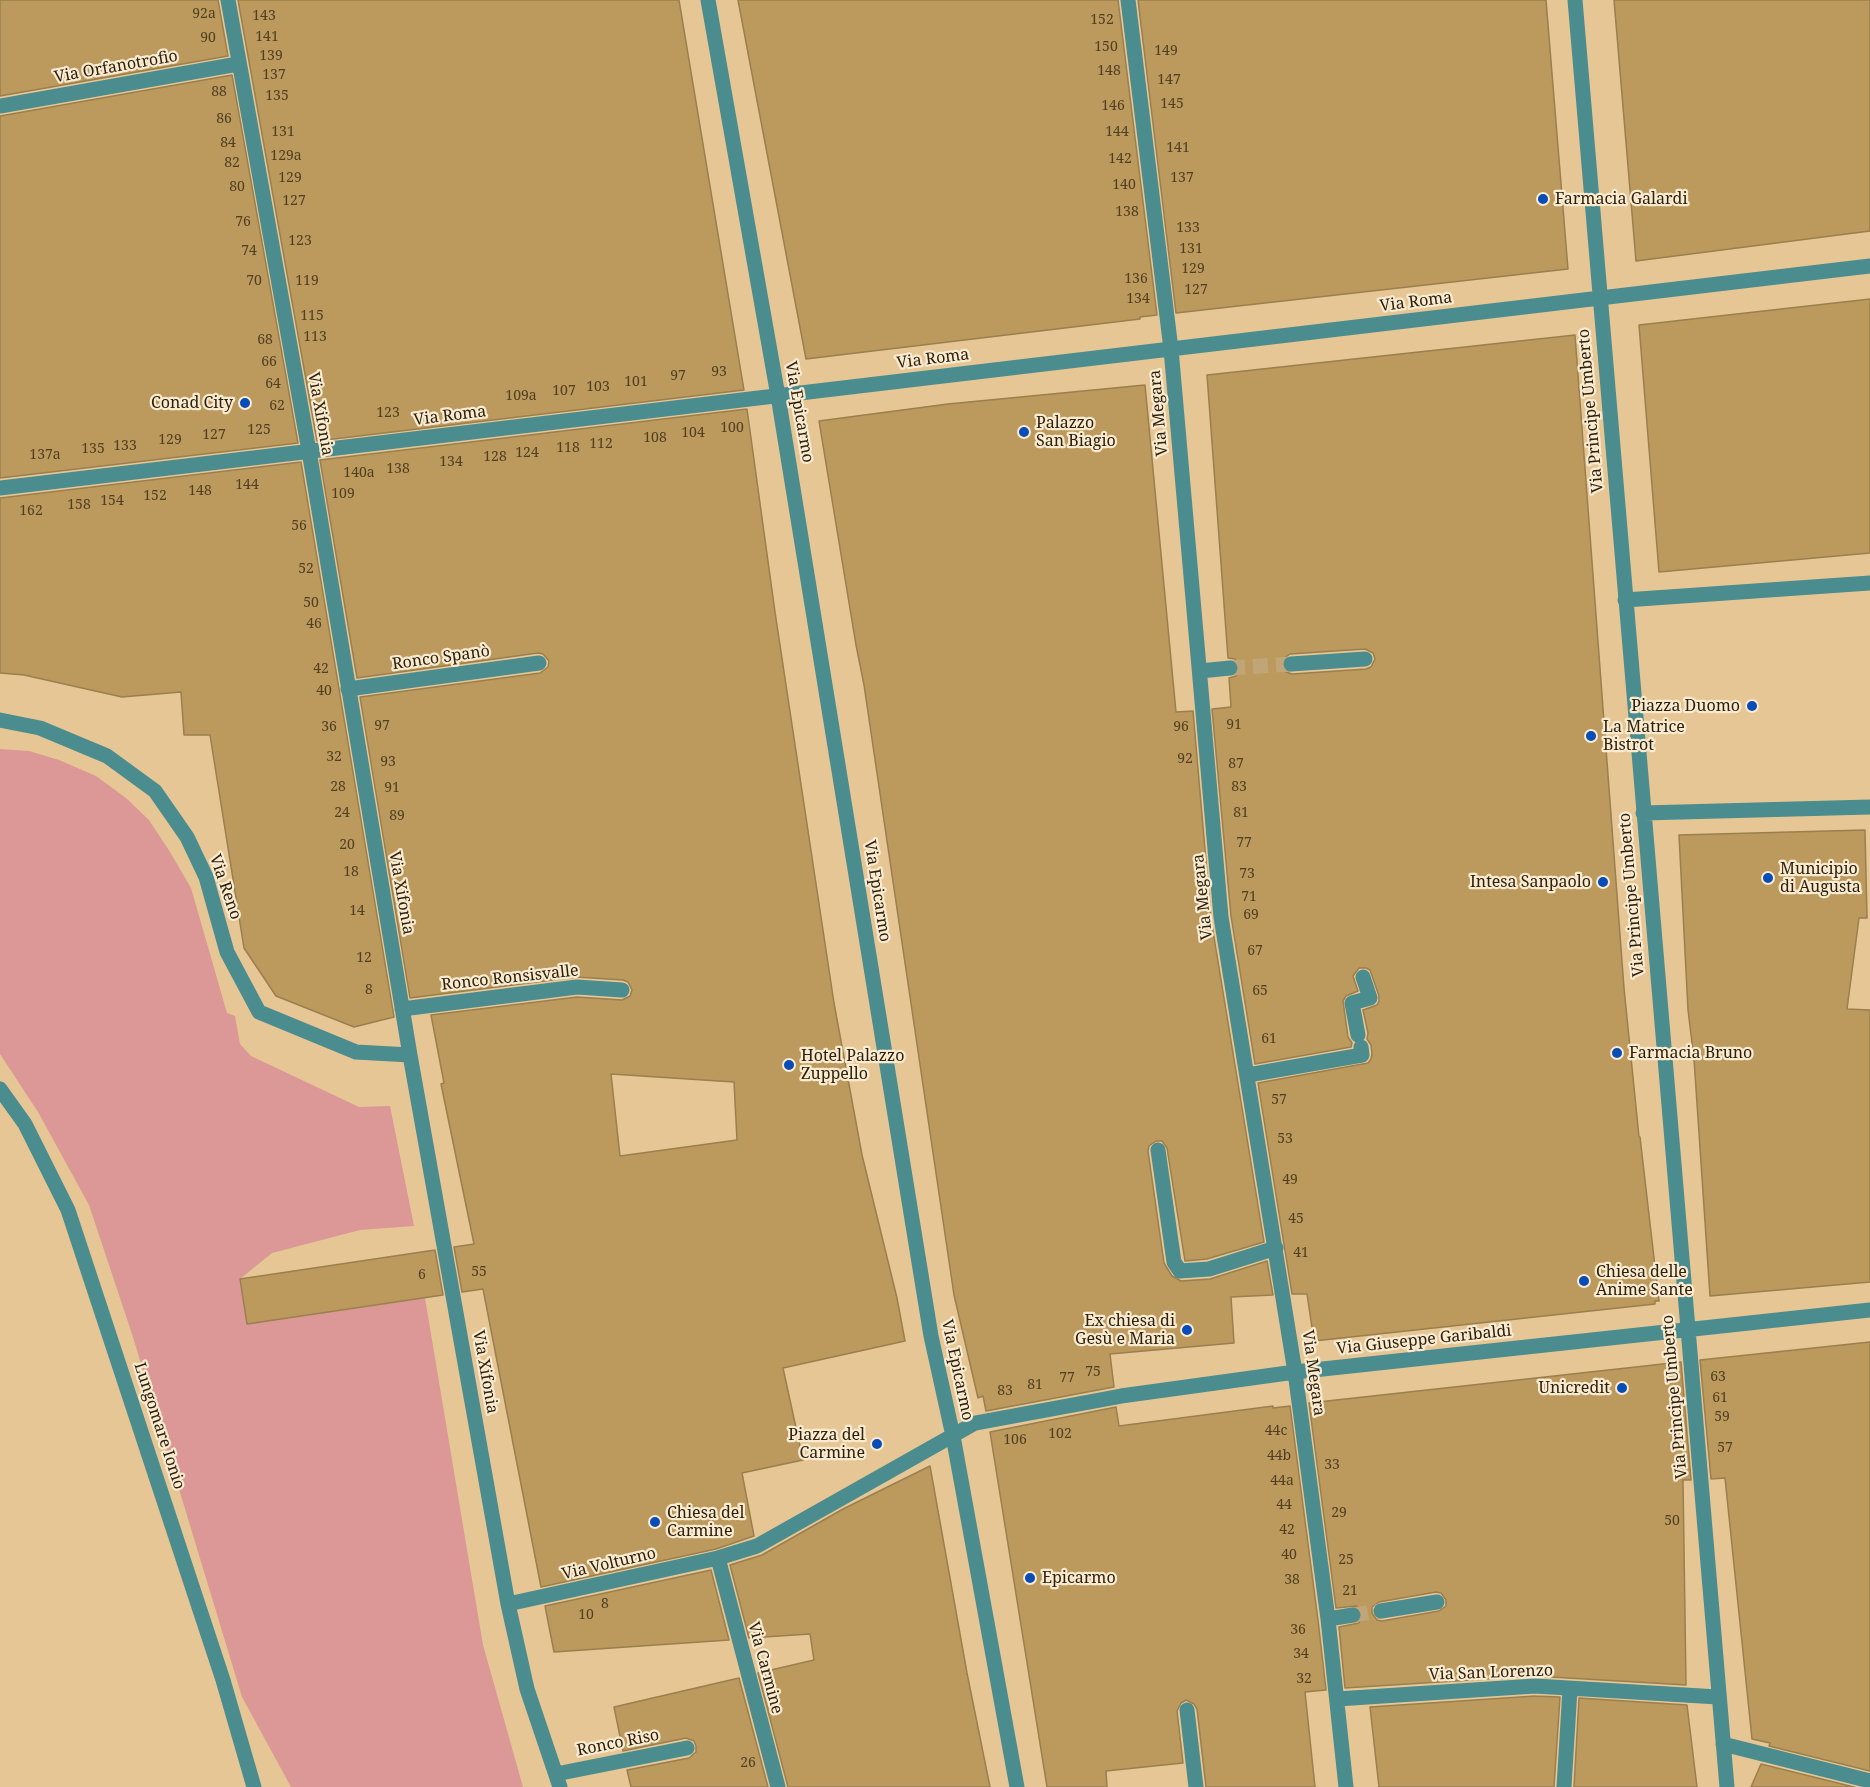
<!DOCTYPE html>
<meta charset="utf-8">
<style>
body{margin:0}
canvas{display:block;background:#e5c694}
</style>
<canvas width="1870" height="1787"></canvas>
<script>
const ctx = document.querySelector('canvas').getContext('2d');
ctx.lineJoin = 'round';
function fillPath(path, color) {
  ctx.fillStyle = color;
  ctx.fill(path, 'evenodd');
}
function toPath(rows) {
  const path = new Path2D();
  for (const r of rows) {
    path.moveTo(r[0], r[1]);
    for (let i = 2; i < r.length; i += 2) path.lineTo(r[i], r[i + 1]);
  }
  return path;
}
function trace(path, color, width, dash) {
  ctx.strokeStyle = color;
  ctx.lineWidth = width;
  ctx.lineCap = dash ? 'butt' : 'round';
  ctx.setLineDash(dash || []);
  ctx.stroke(path);
}
function label(font, color, halo, rows, align = 'center') {
  ctx.font = font + ' "Noto Serif",serif';
  ctx.lineWidth = 4.5;
  ctx.setLineDash([]);
  ctx.textBaseline = 'middle';
  ctx.strokeStyle = halo;
  ctx.fillStyle = color;
  for (const [text, x, y, turn = 0] of rows) {
    ctx.save();
    ctx.translate(x, y);
    ctx.rotate((+turn || 0) * Math.PI / 180);
    ctx.textAlign = isNaN(turn) ? turn : align;
    if (halo) ctx.strokeText(text, 0, 0);
    ctx.fillText(text, 0, 0);
    ctx.restore();
  }
}
fillPath(toPath([
 [0,749,29,751,59,760,96,776,126,798,149,820,170,852,191,888,227,1013,235,1016,240,1044,251,1056,359,1107,390,1106,414,1226,360,1230,272,1253,240,1279,247,1324,425,1298,483,1645,523,1787,291,1787,242,1697,132,1334,89,1205,38,1112,0,1054]
]), '#db9897');
const building = toPath([
 [0,0,218,0,228,56,0,96,0,0],
 [238,0,679,0,744,390,317,441,238,0],
 [738,0,1118,0,1157,315,1140,317,1140,319,806,359,738,0],
 [1138,0,1546,0,1568,269,1176,313,1138,0],
 [1614,0,1870,0,1870,231,1636,261,1614,0],
 [232,75,298,443,0,478,0,116,232,75],
 [1870,299,1870,553,1659,572,1639,325,1870,299],
 [1575,335,1624,988,1639,1137,1640,1137,1659,1301,1655,1301,1655,1304,1314,1341,1307,1294,1292,1294,1258,1083,1368,1063,1371,1059,1372,1054,1371,1045,1367,1039,1368,1033,1363,1010,1377,1005,1379,1001,1379,996,1370,970,1366,968,1359,968,1353,976,1358,991,1346,996,1343,1001,1348,1037,1352,1043,1351,1047,1255,1064,1231,916,1212,709,1231,707,1229,678,1236,676,1240,668,1235,659,1228,658,1207,375,1575,335],
 [1365,649,1373,653,1375,659,1371,667,1366,669,1292,674,1286,672,1281,665,1283,659,1290,654,1365,649],
 [1145,385,1176,712,1193,711,1211,919,1264,1242,1207,1259,1185,1261,1167,1148,1162,1141,1156,1141,1149,1146,1148,1151,1164,1263,1172,1276,1181,1281,1210,1279,1267,1261,1273,1295,1231,1297,1234,1343,1110,1354,1114,1387,986,1411,983,1396,978,1398,954,1295,864,685,856,645,819,421,948,404,1145,385],
 [747,409,775,612,834,1003,862,1155,897,1298,905,1341,783,1368,803,1460,742,1473,754,1536,716,1549,541,1587,483,1289,462,1292,454,1247,474,1244,441,1084,444,1083,431,1015,577,997,622,1000,630,996,632,990,628,982,623,980,576,977,410,998,360,697,540,673,548,667,549,661,543,654,538,653,357,678,320,460,747,409],
 [611,1074,734,1082,737,1140,620,1156,611,1074],
 [301,462,394,1017,354,1027,276,996,244,948,210,735,184,735,181,692,122,697,24,675,0,673,0,498,301,462],
 [1865,830,1867,918,1859,918,1847,1009,1870,1010,1870,1282,1710,1296,1694,1059,1688,1010,1679,835,1865,830],
 [435,1250,443,1295,247,1324,240,1279,435,1250],
 [1870,1342,1870,1771,1769,1746,1770,1743,1752,1739,1725,1478,1711,1479,1700,1360,1870,1342],
 [1681,1362,1691,1480,1683,1480,1686,1685,1534,1676,1345,1688,1339,1627,1359,1623,1363,1614,1361,1609,1356,1606,1336,1608,1309,1403,1681,1362],
 [1436,1592,1441,1593,1446,1600,1446,1606,1439,1611,1382,1621,1377,1620,1372,1613,1372,1607,1379,1602,1436,1592],
 [1273,1406,1273,1408,1290,1406,1318,1620,1326,1690,1305,1692,1315,1787,1206,1787,1197,1709,1194,1704,1186,1700,1181,1703,1177,1711,1183,1763,1106,1771,1107,1787,1047,1787,990,1432,1116,1407,1119,1426,1273,1406],
 [930,1466,967,1673,990,1787,788,1787,758,1673,814,1660,810,1634,749,1638,730,1565,762,1555,843,1509,930,1466],
 [711,1570,729,1640,554,1652,545,1606,711,1570],
 [739,1678,768,1787,631,1787,627,1770,689,1758,696,1752,696,1746,694,1741,686,1738,623,1751,614,1707,739,1678],
 [1535,1696,1560,1697,1554,1787,1379,1787,1370,1707,1535,1696],
 [1579,1698,1687,1705,1697,1787,1574,1787,1579,1698],
 [1761,1764,1854,1787,1751,1787,1761,1764]
]);
fillPath(building, '#bc995d');
trace(building, '#9b7f4e', 1.5);
trace(toPath([
 [1230,668,1291,664],
 [1353,1615,1381,1611]
]), '#c0a579', 15, [15, 8]);
trace(toPath([
 [228,0,309,451,410,1055,508,1604,527,1689,560,1787],
 [708,0,778,396,931,1336,953,1436,1017,1787],
 [1128,0,1171,349,1221,917,1295,1372,1328,1619,1346,1787],
 [1575,0,1727,1787],
 [0,106,238,64],
 [0,488,1870,266],
 [1625,600,1870,583],
 [1291,664,1365,659],
 [1200,671,1230,668],
 [348,689,539,663],
 [0,720,40,728,107,756,155,791,187,837,206,877,227,952,259,1012,356,1052,410,1055],
 [1643,813,1870,807],
 [402,1009,577,987,622,990],
 [1358,1035,1352,1003,1370,998,1363,977],
 [1248,1075,1362,1055,1361,1047],
 [0,1089,25,1124,68,1210,223,1680,254,1787],
 [1158,1150,1174,1262,1180,1271,1209,1269,1276,1248],
 [718,1558,778,1787],
 [508,1604,718,1558,757,1546,975,1423,1121,1396,1295,1372,1870,1310],
 [1381,1611,1437,1602],
 [1328,1619,1353,1615],
 [1337,1699,1535,1686,1718,1697],
 [1187,1710,1196,1787],
 [1723,1744,1870,1781],
 [556,1774,687,1748],
 [1564,1787,1570,1689]
]), '#4b8c8f', 15);
for (const [x, y, r, color] of [
 [1543,199,6,"#074db8"],
 [245,403,6,"#074db8"],
 [1024,432,6,"#074db8"],
 [1752,706,6,"#074db8"],
 [1591,736,6,"#074db8"],
 [1768,878,6,"#074db8"],
 [1603,882,6,"#074db8"],
 [1617,1053,6,"#074db8"],
 [789,1065,6,"#074db8"],
 [1584,1281,6,"#074db8"],
 [1187,1330,6,"#074db8"],
 [1622,1388,6,"#074db8"],
 [877,1444,6,"#074db8"],
 [655,1522,6,"#074db8"],
 [1030,1578,6,"#074db8"]
]) {
  const dot = new Path2D();
  dot.arc(x, y, r, 0, 2 * Math.PI);
  ctx.fillStyle = color;
  ctx.fill(dot);
  trace(dot, '#f9ead0', 2);
}
label('14px', '#503f21', null, [
 ["92a",204,14],
 ["143",264,16],
 ["152",1102,20],
 ["141",267,37],
 ["90",208,38],
 ["150",1106,47],
 ["149",1166,51],
 ["139",271,56],
 ["148",1109,71],
 ["137",274,75],
 ["147",1169,80],
 ["88",219,92],
 ["135",277,96],
 ["145",1172,104],
 ["146",1113,106],
 ["86",224,119],
 ["131",283,132],
 ["144",1117,132],
 ["84",228,143],
 ["141",1178,148],
 ["129a",286,156],
 ["142",1120,159],
 ["82",232,163],
 ["129",290,178],
 ["137",1182,178],
 ["140",1124,185],
 ["80",237,187],
 ["127",294,201],
 ["138",1127,212],
 ["76",243,222],
 ["133",1188,228],
 ["123",300,241],
 ["131",1191,249],
 ["74",249,251],
 ["129",1193,269],
 ["136",1136,279],
 ["70",254,281],
 ["119",307,281],
 ["127",1196,290],
 ["134",1138,299],
 ["115",312,316],
 ["113",315,337],
 ["68",265,340],
 ["66",269,362],
 ["93",719,372],
 ["97",678,376],
 ["101",636,382],
 ["64",273,384],
 ["103",598,387],
 ["107",564,391],
 ["109a",521,396],
 ["62",277,406],
 ["123",388,413],
 ["100",732,428],
 ["125",259,430],
 ["104",693,433],
 ["127",214,435],
 ["108",655,438],
 ["129",170,440],
 ["112",601,444],
 ["133",125,446],
 ["118",568,448],
 ["135",93,449],
 ["124",527,453],
 ["137a",45,455],
 ["128",495,457],
 ["134",451,462],
 ["138",398,469],
 ["140a",359,473],
 ["144",247,485],
 ["148",200,491],
 ["109",343,494],
 ["152",155,496],
 ["154",112,501],
 ["158",79,505],
 ["162",31,511],
 ["56",299,526],
 ["52",306,569],
 ["50",311,603],
 ["46",314,624],
 ["42",321,669],
 ["40",324,691],
 ["91",1234,725],
 ["97",382,726],
 ["36",329,727],
 ["96",1181,727],
 ["32",334,757],
 ["92",1185,759],
 ["93",388,762],
 ["87",1236,764],
 ["28",338,787],
 ["83",1239,787],
 ["91",392,788],
 ["24",342,813],
 ["81",1241,813],
 ["89",397,816],
 ["77",1244,843],
 ["20",347,845],
 ["18",351,872],
 ["73",1247,874],
 ["71",1249,897],
 ["14",357,911],
 ["69",1251,915],
 ["67",1255,951],
 ["12",364,958],
 ["8",369,990],
 ["65",1260,991],
 ["61",1269,1039],
 ["57",1279,1100],
 ["53",1285,1139],
 ["49",1290,1180],
 ["45",1296,1219],
 ["41",1301,1253],
 ["55",479,1272],
 ["6",422,1275],
 ["75",1093,1372],
 ["63",1718,1377],
 ["77",1067,1378],
 ["81",1035,1385],
 ["83",1005,1391],
 ["61",1720,1398],
 ["59",1722,1417],
 ["44c",1276,1431],
 ["102",1060,1434],
 ["106",1015,1440],
 ["57",1725,1448],
 ["44b",1279,1456],
 ["33",1332,1465],
 ["44a",1282,1481],
 ["44",1284,1505],
 ["29",1339,1513],
 ["50",1672,1521],
 ["42",1287,1530],
 ["40",1289,1555],
 ["25",1346,1560],
 ["38",1292,1580],
 ["21",1350,1591],
 ["8",605,1604],
 ["10",586,1615],
 ["36",1298,1630],
 ["34",1301,1654],
 ["32",1304,1679],
 ["26",748,1763]
]);
label('16px', '#2c210d', '#f9ead0', [
 ["Via Orfanotrofio",116,67,-10],
 ["Via Roma",1416,302,-7],
 ["Via Roma",933,359,-7],
 ["Via Principe Umberto",1591,411,-95],
 ["Via Epicarmo",799,412,80],
 ["Via Megara",1159,413,-95],
 ["Via Xifonia",320,414,80],
 ["Via Roma",450,416,-7],
 ["Ronco Spanò",441,658,-8],
 ["Via Reno",225,887,71],
 ["Via Epicarmo",877,891,81],
 ["Via Xifonia",401,893,80],
 ["Via Principe Umberto",1632,895,-95],
 ["Via Megara",1203,897,-96],
 ["Ronco Ronsisvalle",510,978,-6],
 ["Via Giuseppe Garibaldi",1424,1340,-6],
 ["Via Epicarmo",957,1370,78],
 ["Via Xifonia",485,1372,80],
 ["Via Megara",1313,1373,82],
 ["Via Principe Umberto",1675,1397,-95],
 ["Lungomare Ionio",159,1426,72],
 ["Via Volturno",609,1564,-13],
 ["Via Carmine",765,1668,75],
 ["Via San Lorenzo",1491,1673,-2],
 ["Ronco Riso",618,1743,-11]
]);
label('16px', '#2c210d', '#f9ead0', [
 ["Farmacia Galardi",1555,199],
 ["Conad City",233,403,"right"],
 ["Palazzo",1036,423],
 ["San Biagio",1036,441],
 ["Piazza Duomo",1740,706,"right"],
 ["La Matrice",1603,727],
 ["Bistrot",1603,745],
 ["Municipio",1780,869],
 ["di Augusta",1780,887],
 ["Intesa Sanpaolo",1591,882,"right"],
 ["Farmacia Bruno",1629,1053],
 ["Hotel Palazzo",801,1056],
 ["Zuppello",801,1074],
 ["Chiesa delle",1596,1272],
 ["Anime Sante",1596,1290],
 ["Ex chiesa di",1175,1321,"right"],
 ["Gesù e Maria",1175,1339,"right"],
 ["Unicredit",1610,1388,"right"],
 ["Piazza del",865,1435,"right"],
 ["Carmine",865,1453,"right"],
 ["Chiesa del",667,1513],
 ["Carmine",667,1531],
 ["Epicarmo",1042,1578]
], 'left');
</script>
